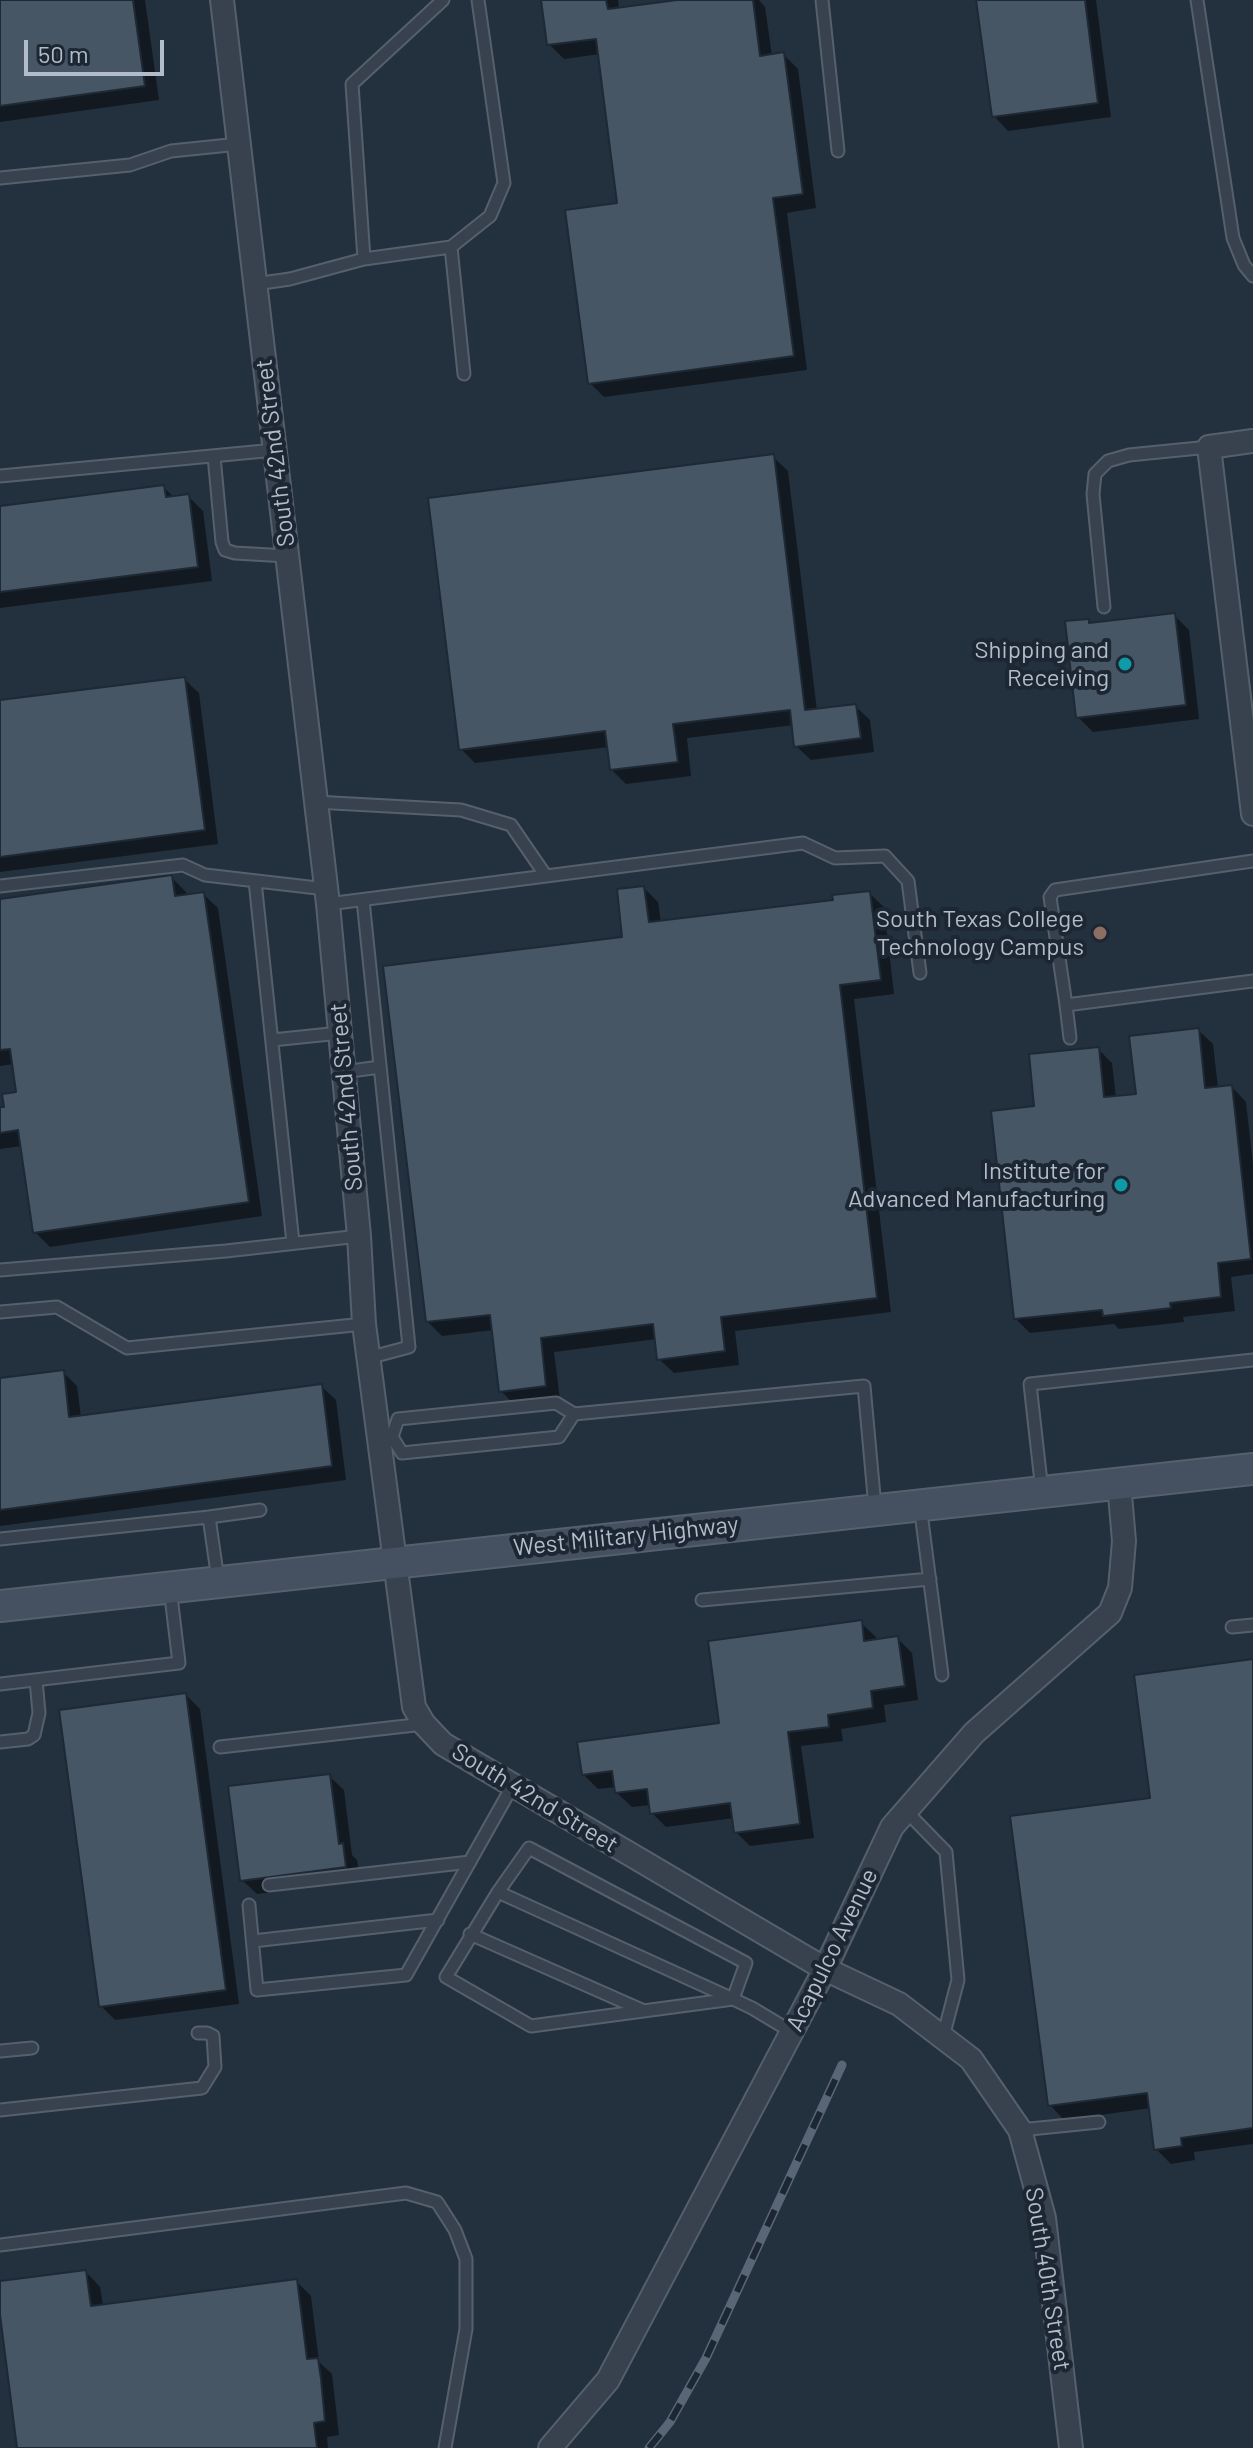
<!DOCTYPE html>
<style>
body{margin:0}
#map{position:relative;width:1253px;height:2448px;overflow:hidden;background:#23303e;font-family:Barlow,sans-serif}
canvas{display:block}
.scale{position:absolute;left:24px;top:40px;width:140px;height:36px;box-sizing:border-box;border:4px solid #b2bdc9;border-top:0;padding-left:10px;font-size:24px;line-height:28px;white-space:nowrap;color:#b2bdc9;-webkit-text-stroke:6px #1c2733;paint-order:stroke}
</style>
<div id="map">
<canvas width="1253" height="2448"></canvas>
<div class="scale">50 m</div>
</div>
<script>
const ctx = document.querySelector('canvas').getContext('2d');
ctx.lineJoin = 'round';
function fillPath(path, color) {
  ctx.fillStyle = color;
  ctx.fill(path, 'evenodd');
}
function toPath(rows) {
  const path = new Path2D();
  for (const r of rows) {
    path.moveTo(r[0], r[1]);
    for (let i = 2; i < r.length; i += 2) path.lineTo(r[i], r[i + 1]);
  }
  return path;
}
function trace(path, color, width, dash) {
  ctx.strokeStyle = color;
  ctx.lineWidth = width;
  ctx.lineCap = dash ? 'butt' : 'round';
  ctx.setLineDash(dash || []);
  ctx.stroke(path);
}
function label(font, color, halo, rows, align = 'center') {
  ctx.font = font + ' Barlow,sans-serif';
  ctx.lineWidth = 8;
  ctx.setLineDash([]);
  ctx.textBaseline = 'middle';
  ctx.strokeStyle = halo;
  ctx.fillStyle = color;
  for (const [text, x, y, turn = 0] of rows) {
    ctx.save();
    ctx.translate(x, y);
    ctx.rotate((+turn || 0) * Math.PI / 180);
    ctx.textAlign = isNaN(turn) ? turn : align;
    if (halo) ctx.strokeText(text, 0, 0);
    ctx.fillText(text, 0, 0);
    ctx.restore();
  }
}
fillPath(toPath([
 [0,0,145,0,159,100,0,122],
 [543,0,618,0,619,10,693,0,759,0,765,7,772,56,783,54,798,69,816,208,787,213,807,370,604,397,590,383,619,205,600,54,564,59,549,44],
 [979,0,1096,0,1111,117,1008,131,994,116],
 [773,457,788,471,817,711,855,706,870,720,874,752,811,760,796,746,794,725,687,738,691,776,626,784,612,770,609,747,475,763,461,749],
 [163,487,175,498,188,496,203,511,212,581,0,608,0,508],
 [1174,615,1189,630,1199,719,1093,732,1078,717,1088,621,1092,625],
 [184,679,199,693,218,844,0,872,0,702],
 [171,877,186,892,187,896,203,894,218,908,262,1216,50,1247,35,1232,22,1146,0,1149,0,1109,6,1109,19,1094,14,1064,0,1066,0,901],
 [644,888,658,902,661,923,835,902,869,893,884,907,894,994,854,999,891,1312,735,1331,739,1365,674,1373,659,1359,657,1339,554,1352,560,1400,516,1406,501,1391,494,1330,442,1336,427,1321,625,938],
 [1198,1030,1213,1044,1218,1088,1232,1087,1246,1102,1253,1165,1253,1274,1231,1277,1235,1311,1183,1317,1184,1322,1119,1329,1114,1324,1030,1333,1015,1318,1037,1108,1098,1049,1112,1063,1116,1098,1138,1095],
 [63,1372,77,1386,81,1417,321,1386,336,1400,346,1480,0,1526,0,1380],
 [861,1623,876,1637,876,1641,897,1638,912,1653,918,1700,884,1705,886,1722,841,1729,843,1741,801,1746,814,1838,750,1846,736,1832,734,1818,666,1827,652,1813,650,1805,632,1807,617,1793,616,1787,598,1789,583,1774,721,1725],
 [1253,1661,1253,2144,1194,2152,1195,2160,1171,2164,1156,2149,1151,2108,1064,2120,1050,2105,1153,1799],
 [186,1695,200,1709,239,2004,115,2020,101,2006],
 [329,1776,344,1790,352,1855,357,1860,360,1881,257,1894,242,1880],
 [86,2272,100,2287,103,2306,296,2281,311,2296,319,2362,332,2374,339,2435,327,2437,328,2448,19,2448,0,2283]
]), '#0007');
const building = toPath([
 [0,0,133,0,145,86,0,106,0,0],
 [541,0,606,0,608,9,677,0,753,0,760,56,784,52,803,194,773,198,794,356,588,384,565,210,617,203,596,39,547,45,541,0],
 [976,0,1085,0,1098,103,992,117,976,0],
 [774,454,805,710,856,704,861,738,794,747,790,710,673,724,678,762,610,770,605,731,459,750,428,498,774,454],
 [164,485,166,497,189,494,198,567,0,592,0,506,164,485],
 [1175,613,1186,705,1076,718,1065,621,1089,619,1089,623,1175,613],
 [185,677,205,830,0,857,0,700,185,677],
 [172,875,175,896,204,892,249,1202,33,1233,18,1130,0,1133,0,1107,4,1107,2,1094,16,1092,10,1049,0,1050,0,899,172,875],
 [644,886,649,922,833,900,832,895,870,891,881,980,840,985,877,1298,721,1317,725,1351,657,1360,653,1324,541,1338,546,1386,499,1392,490,1315,426,1322,383,966,622,937,617,889,644,886],
 [1199,1028,1205,1088,1232,1085,1251,1259,1218,1263,1221,1297,1170,1303,1171,1308,1103,1316,1102,1310,1014,1319,991,1111,1034,1106,1029,1054,1099,1047,1104,1097,1136,1094,1129,1036,1199,1028],
 [64,1370,69,1417,322,1384,332,1466,0,1510,0,1378,64,1370],
 [862,1620,864,1641,898,1636,905,1686,871,1691,873,1708,828,1715,829,1727,788,1732,800,1824,734,1833,730,1803,650,1814,647,1789,615,1793,612,1771,582,1775,577,1742,719,1723,708,1641,862,1620],
 [1253,1659,1253,2128,1181,2138,1182,2146,1154,2150,1147,2093,1048,2106,1010,1816,1150,1798,1134,1675,1253,1659],
 [186,1693,226,1990,99,2007,59,1710,186,1693],
 [330,1774,339,1844,343,1843,346,1867,240,1881,228,1786,330,1774],
 [86,2270,91,2306,297,2279,307,2359,318,2358,321,2379,325,2421,314,2423,317,2448,17,2448,0,2315,0,2281,86,2270]
]);
fillPath(building, '#465664');
trace(building, '#1e2935', 2);
const service = toPath([
 [822,0,838,151],
 [1197,0,1233,238,1244,265,1253,276],
 [0,178,130,165,171,151,239,144],
 [451,247,464,374],
 [364,259,352,84,443,0],
 [255,284,290,279,364,259,451,247,490,216,504,183,478,0],
 [214,456,222,542,225,550,235,553,287,556],
 [0,476,275,450],
 [1104,607,1093,494,1095,474,1108,461,1129,455,1209,447],
 [315,802,461,810,511,825,546,876],
 [255,881,293,1243],
 [0,886,183,865,205,875,326,889],
 [363,900,409,1347,368,1358],
 [328,904,803,843,835,858,885,856,908,881,920,973],
 [1066,1005,1050,897,1055,890,1253,861],
 [1070,1038,1066,1005,1253,981],
 [272,1040,340,1033],
 [343,1072,380,1067],
 [0,1270,226,1251,359,1236],
 [0,1312,57,1307,127,1348,364,1324],
 [392,1437,398,1419,556,1403,574,1414,864,1386,875,1507],
 [392,1437,402,1453,559,1437,574,1414],
 [1042,1491,1030,1384,1253,1360],
 [920,1505,942,1675],
 [209,1517,260,1510],
 [0,1539,209,1517,218,1580],
 [702,1600,930,1579],
 [1232,1627,1253,1625],
 [0,1684,179,1663,170,1588],
 [0,1742,28,1739,34,1735,39,1713,36,1680],
 [220,1747,424,1724],
 [906,1811,946,1852,958,1980,943,2037],
 [269,1885,470,1862],
 [498,1892,529,1848,746,1963,733,1999,531,2026,446,1977,498,1892,733,1999,752,2008,792,2032],
 [249,1905,257,1990,406,1975,513,1785],
 [470,1934,642,2010],
 [253,1941,438,1920],
 [0,2051,32,2048],
 [0,2110,202,2088,215,2067,213,2036,207,2033,198,2033],
 [1020,2130,1099,2122],
 [0,2245,406,2193,437,2202,455,2230,466,2259,466,2329,445,2448]
]);
const minor = toPath([
 [222,0,328,904,359,1236,364,1324,414,1707,424,1724,443,1744,825,1969,899,2004,971,2059,1020,2130,1044,2218,1071,2448],
 [1253,441,1209,447,1253,814],
 [550,2448,608,2380,825,1969,892,1827,974,1733,1110,1613,1120,1588,1124,1541,1119,1483]
]);
const secondary = toPath([
 [0,1606,1253,1469]
]);
trace(service, '#55606c', 15);
trace(minor, '#55606c', 26);
trace(secondary, '#55606c', 34);
trace(service, '#37424e', 11);
trace(minor, '#37424e', 22);
trace(secondary, '#455161', 30);
const rail = toPath([
 [649,2448,670,2422,706,2358,842,2065]
]);
trace(rail, '#586675', 9);
trace(rail, '#1c2733', 6, [18]);
for (const [x, y, r, color] of [
 [1125,664,8,"#0f9aa8"],
 [1100,933,8,"#8d6e63"],
 [1121,1185,8,"#0f9aa8"]
]) {
  const dot = new Path2D();
  dot.arc(x, y, r, 0, 2 * Math.PI);
  ctx.fillStyle = color;
  ctx.fill(dot);
  trace(dot, '#1c2733', 3);
}
label('24px', '#b2bdc9', '#1c2733', [
 ["South 42nd Street",275,453,-97],
 ["South 42nd Street",346,1097,-95],
 ["West Military Highway",626,1536,-6],
 ["South 42nd Street",535,1798,31],
 ["Acapulco Avenue",832,1950,-64],
 ["South 40th Street",1048,2279,81]
]);
label('24px', '#b2bdc9', '#1c2733', [
 ["Shipping and",1109,650],
 ["Receiving",1109,678],
 ["South Texas College",1084,919],
 ["Technology Campus",1084,947],
 ["Institute for",1105,1171],
 ["Advanced Manufacturing",1105,1199]
], 'right');
</script>
